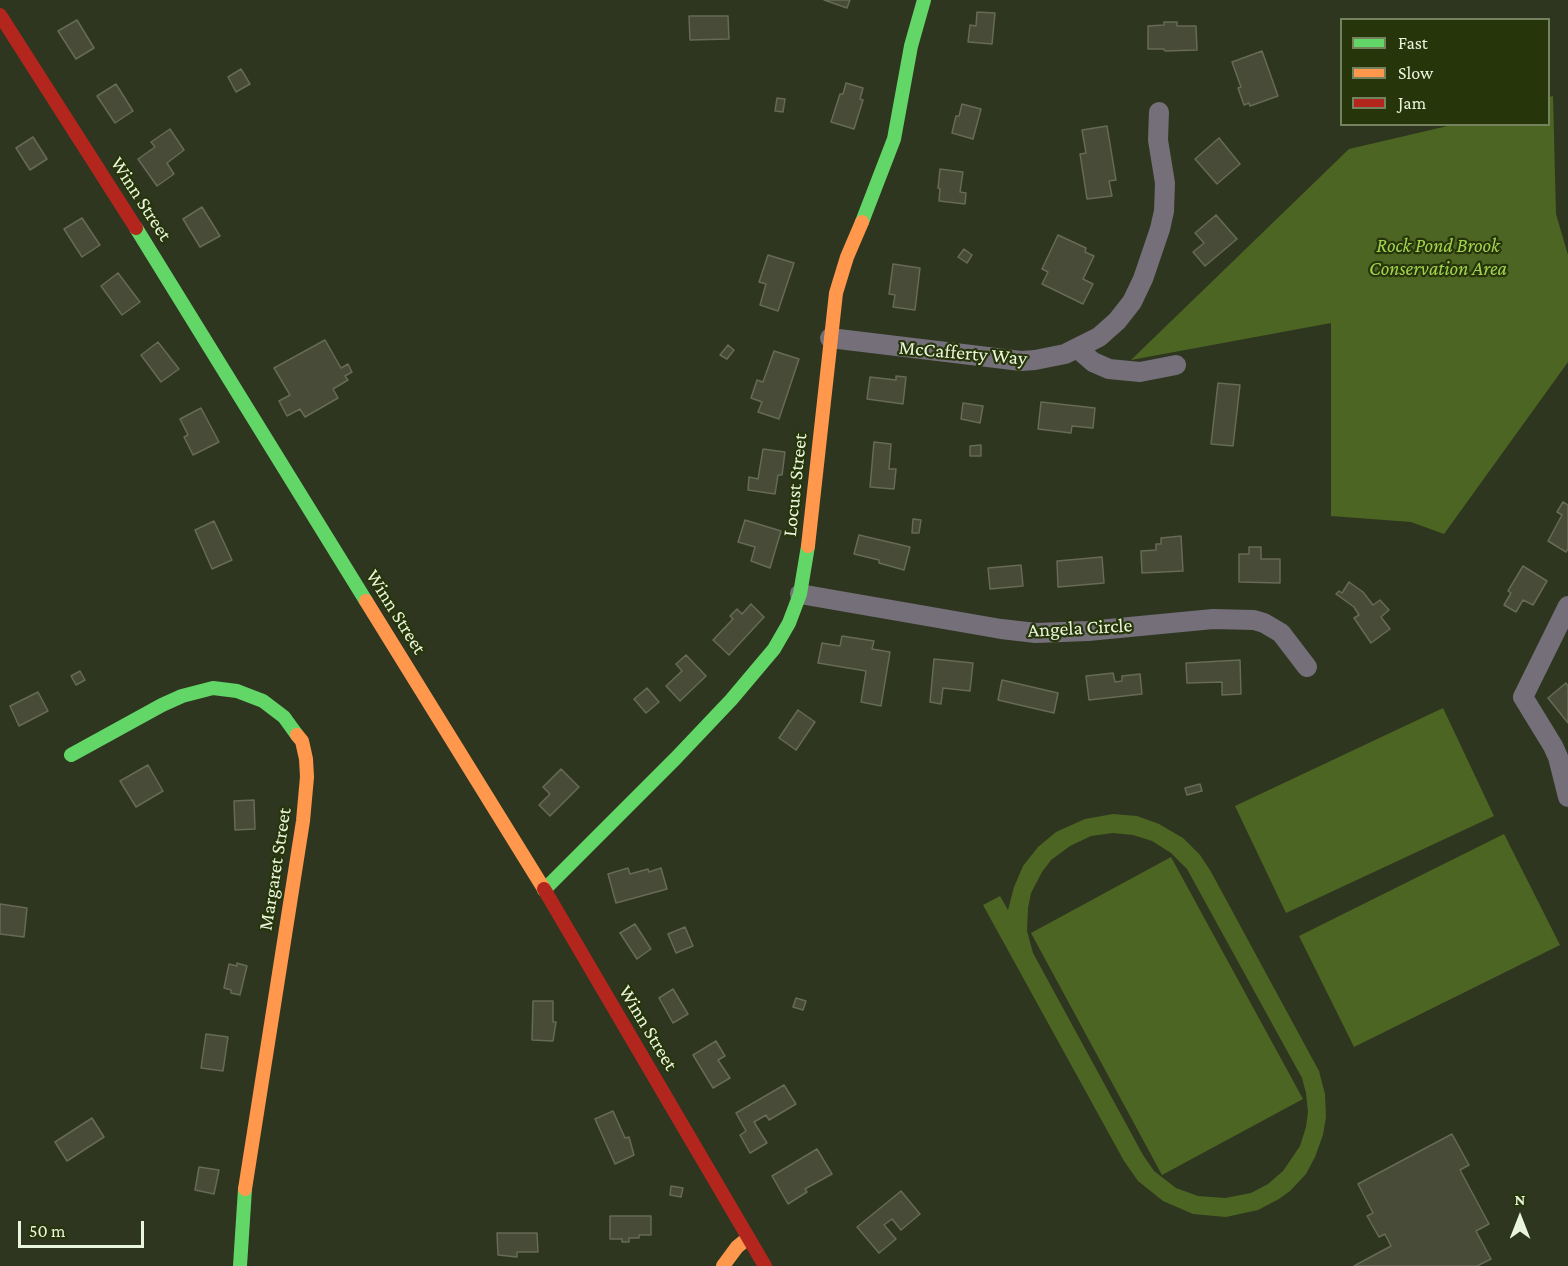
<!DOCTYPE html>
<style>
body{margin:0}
#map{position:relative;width:1568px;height:1266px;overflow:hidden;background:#2e3620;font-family:"Crimson Pro",serif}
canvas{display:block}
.legend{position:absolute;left:1340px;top:18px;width:210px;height:108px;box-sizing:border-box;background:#27360a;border:2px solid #75825e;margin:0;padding:8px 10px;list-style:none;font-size:18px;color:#eaf5dd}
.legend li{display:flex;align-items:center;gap:12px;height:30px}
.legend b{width:30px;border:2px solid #75825e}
.north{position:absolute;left:1490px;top:1188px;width:60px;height:60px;-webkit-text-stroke:4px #27360a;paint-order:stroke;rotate:0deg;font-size:16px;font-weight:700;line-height:24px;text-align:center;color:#eaf5dd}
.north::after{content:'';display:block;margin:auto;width:21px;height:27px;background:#eaf5dd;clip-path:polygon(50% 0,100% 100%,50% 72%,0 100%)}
.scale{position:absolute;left:18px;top:1221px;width:126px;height:27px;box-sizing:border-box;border:3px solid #eaf5dd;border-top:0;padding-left:8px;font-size:18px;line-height:21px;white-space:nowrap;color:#eaf5dd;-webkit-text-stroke:4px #27360a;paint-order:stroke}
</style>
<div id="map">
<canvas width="1568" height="1266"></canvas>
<ul class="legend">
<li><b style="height:8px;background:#63d668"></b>Fast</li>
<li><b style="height:8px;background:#ff974d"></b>Slow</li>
<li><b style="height:8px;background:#b3261e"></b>Jam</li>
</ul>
<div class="north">N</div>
<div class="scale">50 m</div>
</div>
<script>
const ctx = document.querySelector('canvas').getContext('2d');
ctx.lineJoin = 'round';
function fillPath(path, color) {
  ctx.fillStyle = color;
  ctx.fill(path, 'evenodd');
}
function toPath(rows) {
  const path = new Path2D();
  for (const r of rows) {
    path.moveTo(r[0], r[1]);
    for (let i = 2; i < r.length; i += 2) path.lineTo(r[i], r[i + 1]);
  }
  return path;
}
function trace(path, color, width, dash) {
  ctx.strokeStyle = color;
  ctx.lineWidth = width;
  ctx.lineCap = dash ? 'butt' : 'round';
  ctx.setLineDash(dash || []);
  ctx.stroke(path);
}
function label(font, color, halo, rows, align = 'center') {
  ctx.font = font + ' "Crimson Pro",serif';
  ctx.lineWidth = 4.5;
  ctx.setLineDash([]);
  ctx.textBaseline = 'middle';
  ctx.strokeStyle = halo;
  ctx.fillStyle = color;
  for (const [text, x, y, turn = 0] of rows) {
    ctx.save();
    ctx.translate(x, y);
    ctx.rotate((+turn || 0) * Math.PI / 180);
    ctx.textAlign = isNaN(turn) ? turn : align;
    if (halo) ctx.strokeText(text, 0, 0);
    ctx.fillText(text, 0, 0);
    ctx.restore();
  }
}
fillPath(toPath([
 [1553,96,1556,214,1568,255,1568,362,1444,534,1411,522,1331,516,1331,323,1131,360,1349,149,1452,125,1548,124,1549,97],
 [1443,708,1494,816,1286,913,1235,806],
 [1113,814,1137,816,1159,824,1183,838,1200,855,1210,870,1319,1071,1325,1094,1326,1117,1323,1135,1315,1157,1306,1174,1290,1191,1279,1199,1258,1210,1226,1217,1193,1214,1163,1201,1138,1181,1124,1161,983,905,1000,896,1008,910,1014,887,1023,866,1038,847,1056,832,1085,819],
 [1113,833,1133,835,1152,841,1171,853,1187,869,1302,1078,1306,1093,1308,1112,1306,1127,1300,1146,1283,1171,1268,1184,1251,1193,1225,1198,1198,1196,1176,1188,1154,1171,1143,1155,1033,953,1027,931,1028,908,1031,893,1042,872,1051,860,1070,846,1091,836],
 [1504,834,1560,945,1354,1047,1299,936],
 [1171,857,1303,1099,1162,1175,1031,933]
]), '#4d6522');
const building = toPath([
 [824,0,850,0,847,8,824,0],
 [977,12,995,13,992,44,968,42,970,25,976,26,977,12],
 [689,16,728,16,729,39,690,40,689,16],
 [77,20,94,48,76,59,58,31,77,20],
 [1164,22,1177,22,1177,26,1196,26,1197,50,1165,51,1164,49,1148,49,1148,26,1164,25,1164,22],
 [1262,51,1278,96,1250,106,1249,103,1244,105,1238,88,1241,87,1232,62,1262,51],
 [241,69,250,84,236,92,228,77,241,69],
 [846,83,863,88,860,99,863,100,854,129,831,122,840,94,843,94,846,83],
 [116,84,133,111,115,123,97,96,116,84],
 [777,98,785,99,783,112,775,111,777,98],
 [962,104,981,109,973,139,952,133,956,116,959,116,962,104],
 [1107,126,1116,180,1109,181,1112,196,1087,199,1080,154,1086,153,1082,130,1107,126],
 [170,129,184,150,167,163,174,174,157,186,138,159,155,147,151,142,170,129],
 [33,137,47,159,30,170,16,148,33,137],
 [1219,138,1240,164,1217,184,1195,159,1219,138],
 [940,169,963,172,960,192,966,193,965,204,939,201,940,189,938,188,940,169],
 [202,207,220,236,200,247,183,219,202,207],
 [1216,215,1237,239,1205,266,1193,252,1204,243,1195,233,1216,215],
 [82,218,100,245,82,257,64,229,82,218],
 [1058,235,1086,248,1085,252,1094,256,1083,279,1093,284,1083,304,1042,284,1048,272,1042,269,1058,235],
 [964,249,972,255,967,263,958,257,964,249],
 [768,255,794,263,778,311,760,305,766,284,759,282,768,255],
 [893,264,920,268,915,310,893,307,895,295,889,294,893,264],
 [118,273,140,302,122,315,101,286,118,273],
 [325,340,341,368,348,364,352,372,345,376,348,380,333,389,338,398,305,417,300,409,287,416,279,401,290,395,274,368,325,340],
 [158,342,179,369,161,382,141,355,158,342],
 [728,345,734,350,727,359,720,355,728,345],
 [774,351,799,359,779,419,758,412,762,402,751,398,757,380,763,382,774,351],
 [896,376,906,377,903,404,867,399,870,377,896,380,896,376],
 [1218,383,1240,385,1233,446,1211,444,1218,383],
 [1041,402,1095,408,1093,428,1072,426,1071,433,1038,429,1041,402],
 [963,403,983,406,980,423,961,419,963,403],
 [201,408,219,442,193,455,184,437,188,435,180,419,201,408],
 [874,442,891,444,889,469,896,469,894,489,870,487,874,442],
 [981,445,981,456,970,456,970,446,981,445],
 [763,449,785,452,782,475,778,475,775,494,748,490,749,477,758,479,763,449],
 [1563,502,1568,505,1568,549,1566,552,1548,541,1562,515,1557,512,1563,502],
 [913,519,921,520,919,533,912,533,913,519],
 [745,520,781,531,770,568,751,561,755,547,738,542,745,520],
 [214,521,232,560,212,569,195,530,214,521],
 [859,535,910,547,904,570,879,563,879,560,854,554,859,535],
 [1181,536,1183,571,1142,573,1141,551,1156,550,1156,544,1161,544,1161,538,1181,536],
 [1249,547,1261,547,1261,559,1280,559,1280,583,1239,582,1239,554,1249,554,1249,547],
 [1102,557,1104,583,1058,587,1057,561,1102,557],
 [1021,565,1023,586,990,589,988,568,1021,565],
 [1523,566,1547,581,1533,605,1523,600,1516,612,1504,605,1511,593,1508,591,1523,566],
 [1349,582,1363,592,1373,605,1380,600,1389,610,1381,617,1390,629,1371,643,1354,618,1359,615,1354,607,1336,594,1339,591,1342,593,1349,582],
 [751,604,764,617,729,655,713,640,733,619,730,616,737,609,742,614,751,604],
 [842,636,874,641,872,649,890,652,881,706,861,702,866,671,818,663,822,643,840,646,842,636],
 [686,655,706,676,680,701,666,686,682,671,676,664,686,655],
 [934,659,973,663,970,691,943,688,941,704,930,702,934,659],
 [1240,660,1241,694,1222,695,1222,682,1187,683,1186,663,1240,660],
 [80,671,85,680,76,685,71,676,80,671],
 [1113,673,1115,682,1122,681,1122,676,1140,674,1142,694,1089,700,1086,676,1113,673],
 [1002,680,1058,693,1054,713,998,700,1002,680],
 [1566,683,1568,686,1568,723,1548,698,1566,683],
 [647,688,659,702,646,713,634,699,647,688],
 [38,692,48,711,19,726,10,706,38,692],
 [798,710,815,722,796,750,779,738,798,710],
 [148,765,163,791,136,807,120,781,148,765],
 [561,769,579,787,550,816,539,805,550,794,543,787,561,769],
 [1200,784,1202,791,1187,795,1185,788,1200,784],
 [254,800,255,829,235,830,234,801,254,800],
 [628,868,630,874,648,869,649,872,661,868,667,889,616,903,608,874,628,868],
 [0,904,27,908,24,937,0,934,0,904],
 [635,924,651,949,637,959,620,933,635,924],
 [685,927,693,946,676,953,668,934,685,927],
 [237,963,247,966,240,995,231,993,231,990,224,988,229,964,237,966,237,963],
 [673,989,688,1014,673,1023,659,998,673,989],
 [796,998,806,1001,803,1010,793,1007,796,998],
 [533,1001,553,1001,553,1022,556,1022,553,1041,532,1040,533,1001],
 [206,1034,228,1037,223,1071,201,1068,206,1034],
 [716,1041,725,1056,718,1060,730,1078,713,1088,693,1055,716,1041],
 [784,1085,796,1104,769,1120,766,1115,754,1122,767,1143,750,1153,740,1135,746,1131,736,1113,784,1085],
 [613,1111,625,1138,629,1137,634,1155,615,1164,595,1119,613,1111],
 [92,1118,104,1137,67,1161,55,1142,92,1118],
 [1452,1134,1469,1165,1460,1170,1489,1224,1476,1231,1491,1259,1477,1266,1354,1266,1391,1246,1385,1234,1379,1237,1367,1216,1373,1213,1358,1184,1452,1134],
 [817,1149,832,1174,805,1189,807,1192,788,1204,772,1176,817,1149],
 [199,1167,219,1170,214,1194,195,1190,199,1167],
 [671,1186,683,1188,681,1197,670,1195,671,1186],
 [901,1191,920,1214,901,1230,892,1219,884,1225,896,1239,879,1253,857,1227,901,1191],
 [610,1216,651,1216,651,1235,639,1235,639,1238,629,1238,629,1242,622,1242,622,1239,610,1239,610,1216],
 [497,1233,537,1233,538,1252,517,1252,517,1257,498,1255,497,1233]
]);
fillPath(building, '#484b38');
trace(building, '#666a56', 1.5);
trace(toPath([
 [830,338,1021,361,1035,360,1065,354,1099,337,1117,321,1132,302,1143,279,1160,229,1164,211,1165,183,1158,140,1159,112],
 [1078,349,1093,362,1109,369,1140,372,1176,365],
 [800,594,1001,629,1036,633,1088,631,1213,619,1254,620,1264,623,1281,633,1307,667],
 [1568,606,1523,697,1553,746,1558,757,1568,797]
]), '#746f78', 20);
trace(toPath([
 [862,222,894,139,911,46,924,0],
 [136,228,366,601],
 [71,755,162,705,182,696,213,688,237,691,263,701,284,717,297,735],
 [544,890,676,758,731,700,774,649,789,623,800,594,808,546],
 [240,1266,245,1189]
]), '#63d668', 14);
trace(toPath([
 [808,546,836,293,847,257,862,222],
 [366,601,544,889],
 [245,1189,303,821,307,777,306,759,302,741,297,735],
 [723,1266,737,1247,748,1238]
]), '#ff974d', 14);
trace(toPath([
 [0,15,136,228],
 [544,889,765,1266]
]), '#b3261e', 14);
label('20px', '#eaf5dd', '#27360a', [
 ["Winn Street",141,199,57],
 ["McCafferty Way",963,353,5],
 ["Locust Street",795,485,-84],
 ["Winn Street",396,612,58],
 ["Angela Circle",1080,628,-3],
 ["Margaret Street",275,869,-81],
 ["Winn Street",648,1028,59]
]);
label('italic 20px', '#a4d44f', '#27360a', [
 ["Rock Pond Brook",1438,246],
 ["Conservation Area",1438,269]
]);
</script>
